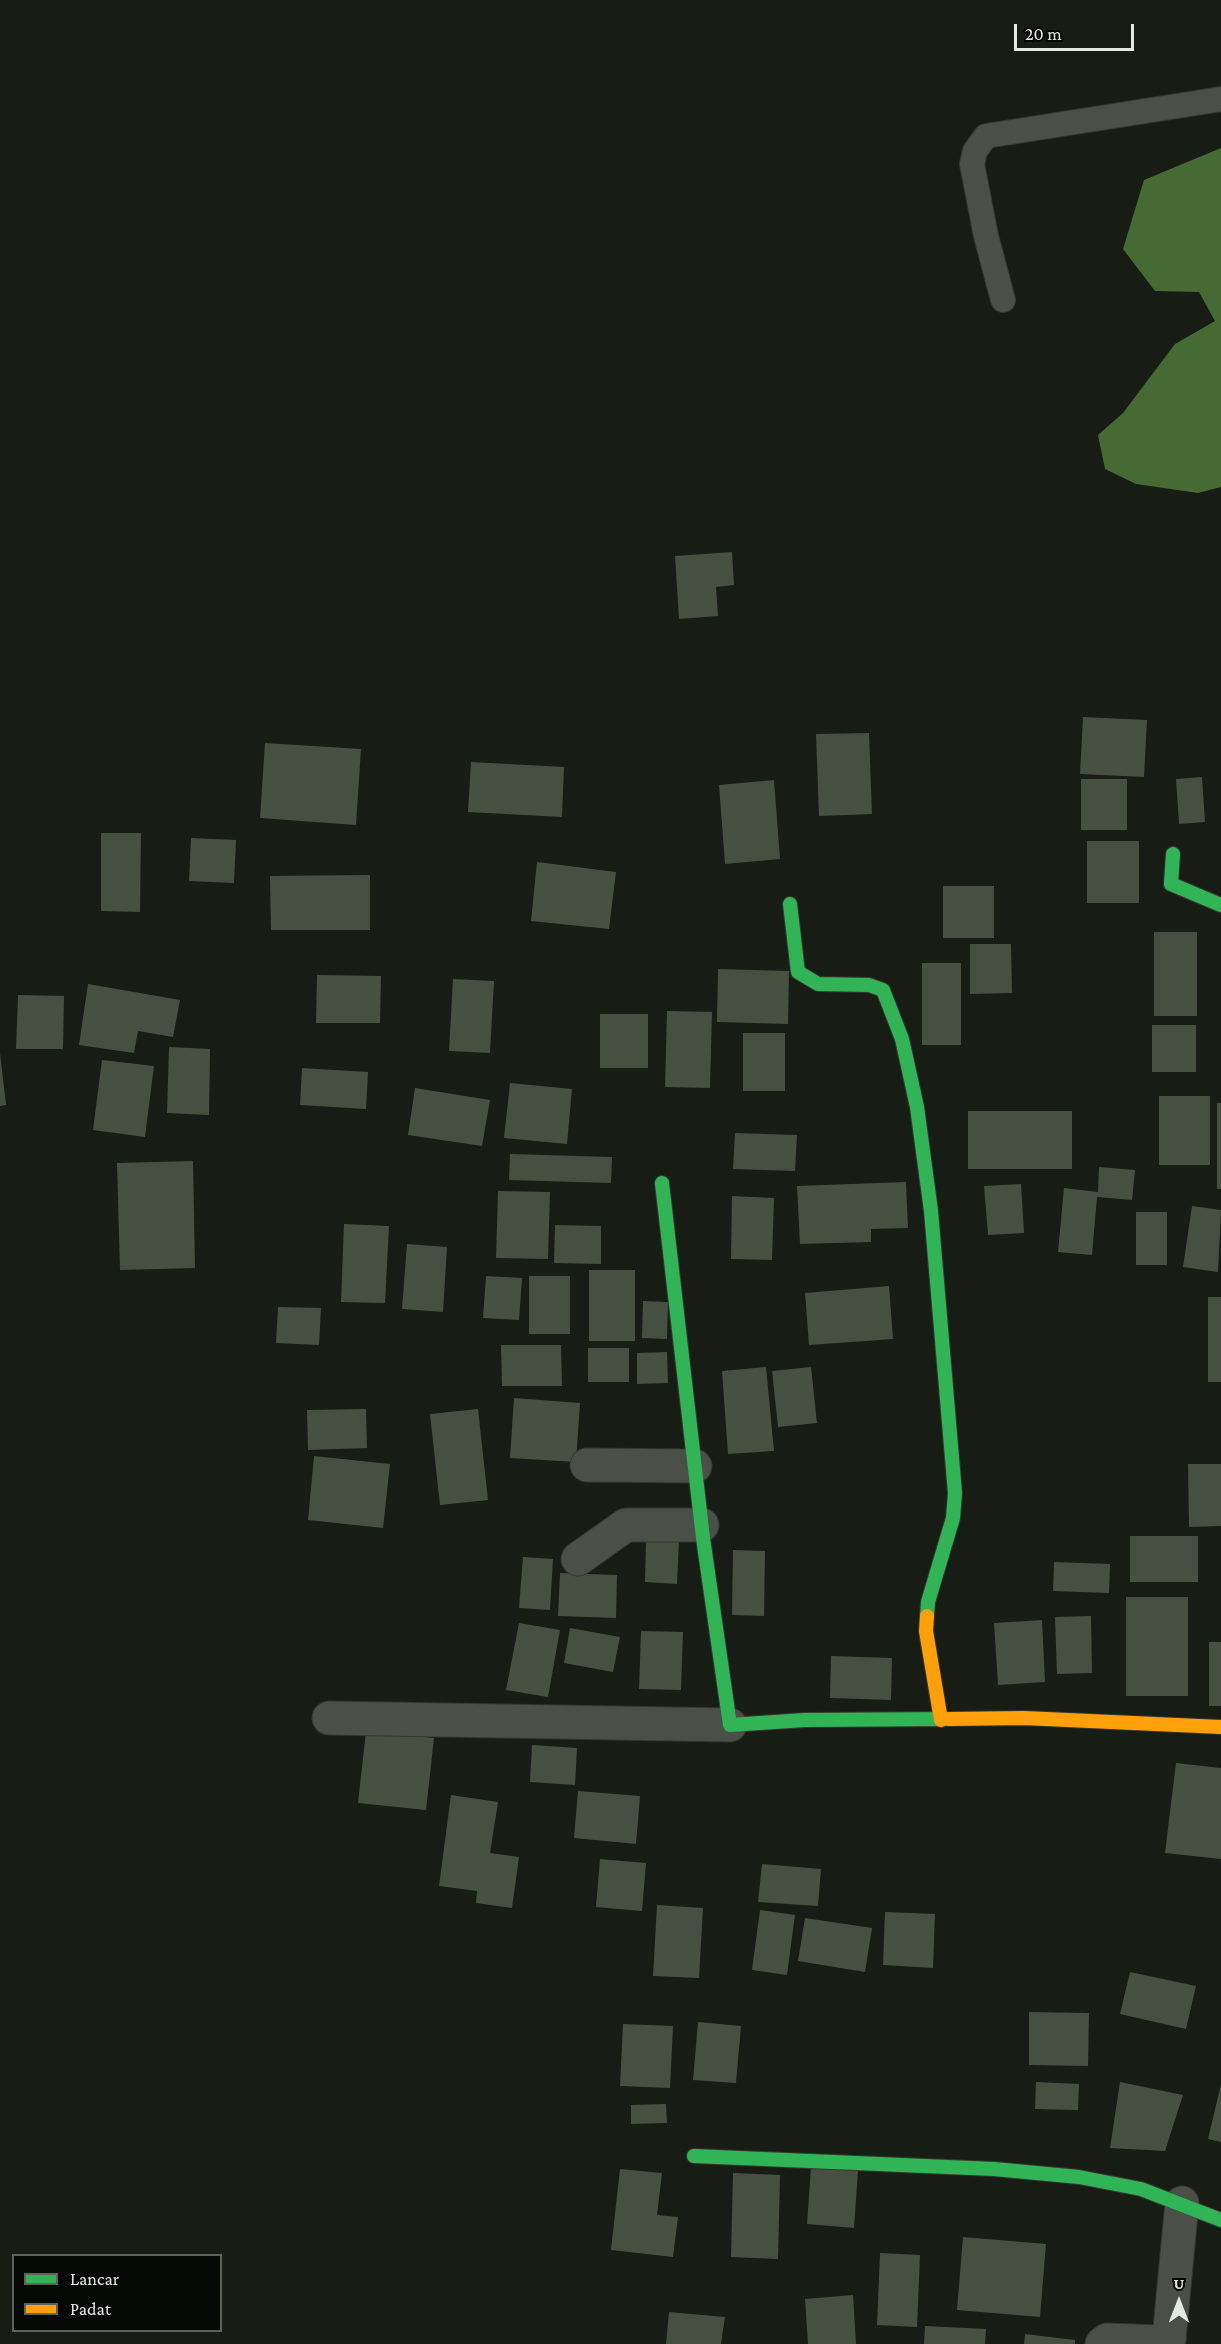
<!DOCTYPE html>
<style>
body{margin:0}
#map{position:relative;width:1221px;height:2344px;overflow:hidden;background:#171c14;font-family:"Crimson Pro",serif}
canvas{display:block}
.legend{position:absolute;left:12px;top:2254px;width:210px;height:78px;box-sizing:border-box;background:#050804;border:2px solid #5e625c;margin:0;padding:8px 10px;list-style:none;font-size:18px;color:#e3eae0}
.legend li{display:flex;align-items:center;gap:12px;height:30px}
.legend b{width:30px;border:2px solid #5e625c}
.north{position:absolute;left:1149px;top:2272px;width:60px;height:60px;-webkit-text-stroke:4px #050804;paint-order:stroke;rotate:0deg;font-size:16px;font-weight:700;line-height:24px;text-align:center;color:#e3eae0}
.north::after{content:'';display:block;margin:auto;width:21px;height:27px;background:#e3eae0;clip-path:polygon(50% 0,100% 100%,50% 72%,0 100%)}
.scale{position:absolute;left:1014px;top:24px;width:120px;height:27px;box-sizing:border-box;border:3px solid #e3eae0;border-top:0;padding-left:8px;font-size:18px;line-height:21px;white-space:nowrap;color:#e3eae0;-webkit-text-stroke:4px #050804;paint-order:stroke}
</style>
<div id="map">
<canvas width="1221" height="2344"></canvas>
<ul class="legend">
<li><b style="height:8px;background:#30b455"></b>Lancar</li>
<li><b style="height:8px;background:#ff9f0a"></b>Padat</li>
</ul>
<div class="north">U</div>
<div class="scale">20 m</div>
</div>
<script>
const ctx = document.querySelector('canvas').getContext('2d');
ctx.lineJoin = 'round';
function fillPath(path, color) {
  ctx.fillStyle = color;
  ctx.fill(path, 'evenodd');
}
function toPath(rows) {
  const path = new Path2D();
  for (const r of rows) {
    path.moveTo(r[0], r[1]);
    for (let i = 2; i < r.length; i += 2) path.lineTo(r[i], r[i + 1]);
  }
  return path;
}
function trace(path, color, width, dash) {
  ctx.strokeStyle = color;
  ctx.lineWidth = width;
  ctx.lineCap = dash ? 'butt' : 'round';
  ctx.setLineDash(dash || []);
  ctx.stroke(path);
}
fillPath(toPath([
 [1221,148,1221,487,1198,493,1136,484,1105,469,1098,435,1123,413,1175,344,1215,321,1199,292,1155,291,1123,249,1144,180]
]), '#466a33');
fillPath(toPath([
 [732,552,734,585,716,587,718,616,679,619,675,556],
 [1083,717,1147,720,1144,777,1080,774],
 [869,733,872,814,819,816,816,734],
 [265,743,361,749,356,825,260,818],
 [471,762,564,767,562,817,468,812],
 [1202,777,1205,822,1179,824,1176,779],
 [1081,779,1127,779,1127,830,1081,830],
 [774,780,780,859,725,864,719,785],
 [101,833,141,833,140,912,101,911],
 [191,838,236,840,234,883,189,881],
 [1087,841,1139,841,1139,903,1087,903],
 [537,862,616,872,609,929,531,921],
 [370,875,370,930,271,930,270,876],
 [943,886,994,886,994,938,943,938],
 [1154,932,1197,932,1197,1016,1154,1016],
 [970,944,1011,944,1012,993,970,994],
 [922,963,961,963,961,1045,922,1045],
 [718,969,789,971,788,1024,717,1022],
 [317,975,381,976,380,1023,316,1023],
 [453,979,494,981,490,1053,449,1051],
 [88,984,180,1000,173,1037,138,1031,134,1053,79,1045],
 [18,995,64,996,63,1049,16,1049],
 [667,1011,712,1012,710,1088,665,1087],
 [600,1014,648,1014,648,1068,600,1068],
 [1152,1025,1196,1025,1196,1072,1152,1072],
 [743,1033,785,1033,785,1091,743,1091],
 [169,1047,210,1049,209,1115,167,1113],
 [0,1053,6,1105,0,1106],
 [102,1060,154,1066,145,1137,93,1130],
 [302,1068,368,1072,366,1109,300,1105],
 [510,1083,572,1089,567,1144,504,1138],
 [415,1088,490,1100,482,1146,408,1135],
 [1159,1096,1210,1096,1210,1165,1159,1165],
 [1217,1103,1221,1103,1221,1189,1217,1189],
 [968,1111,1072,1111,1072,1169,968,1169],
 [735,1133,797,1135,795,1171,733,1169],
 [510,1154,612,1157,611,1183,509,1180],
 [193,1161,195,1268,120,1270,117,1163],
 [1099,1167,1135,1170,1132,1200,1097,1197,1092,1255,1058,1252,1064,1188,1098,1192],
 [906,1182,908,1228,871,1229,871,1242,800,1244,797,1186],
 [1021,1184,1024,1233,988,1235,984,1186],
 [498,1191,550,1192,548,1259,496,1258],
 [732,1196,774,1198,772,1260,731,1259],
 [1192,1206,1221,1210,1218,1272,1183,1267],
 [1136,1212,1167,1212,1167,1265,1136,1265],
 [344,1224,389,1226,385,1303,341,1302],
 [555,1225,601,1226,601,1264,554,1263],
 [407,1244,447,1247,443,1312,402,1309],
 [589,1270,635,1270,635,1341,589,1341],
 [486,1276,522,1278,519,1320,483,1318],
 [529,1276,570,1276,570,1334,529,1334],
 [889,1286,893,1339,809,1345,805,1293],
 [1208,1297,1221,1297,1221,1382,1208,1382],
 [643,1301,668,1302,667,1339,642,1338],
 [278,1307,321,1308,319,1345,276,1343],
 [501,1345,561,1345,562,1386,502,1386],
 [588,1348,629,1348,629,1382,588,1382],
 [667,1352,668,1383,637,1384,637,1353],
 [766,1367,774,1451,728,1454,722,1371],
 [811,1367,817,1423,778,1427,772,1371],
 [514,1398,580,1403,576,1462,510,1458],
 [366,1409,367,1448,308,1450,307,1410],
 [478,1409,488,1500,440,1505,430,1414],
 [314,1456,390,1464,383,1528,308,1520],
 [1188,1464,1221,1464,1221,1526,1189,1527],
 [1130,1536,1198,1536,1198,1582,1130,1582],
 [646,1541,679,1541,677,1584,645,1582],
 [733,1550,765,1551,764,1616,732,1615],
 [523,1557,553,1559,550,1610,519,1608],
 [1054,1562,1110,1564,1109,1593,1053,1591],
 [560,1573,617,1575,616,1618,558,1616],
 [1126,1597,1188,1597,1188,1696,1126,1696],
 [1091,1616,1092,1673,1057,1674,1055,1617],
 [1042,1620,1045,1682,998,1685,994,1623],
 [519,1623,560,1630,548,1697,506,1690],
 [570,1628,620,1637,613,1672,564,1663],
 [641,1631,683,1632,681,1690,639,1689],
 [1209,1642,1221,1642,1221,1706,1209,1706],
 [831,1656,892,1658,891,1700,830,1698],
 [366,1731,434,1738,426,1810,358,1803],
 [532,1745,577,1748,575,1785,530,1782],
 [1176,1763,1221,1768,1221,1859,1165,1853],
 [578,1791,640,1796,636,1844,574,1838],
 [451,1795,498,1802,490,1853,519,1857,512,1908,476,1903,477,1891,439,1886],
 [600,1859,646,1863,642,1911,596,1907],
 [762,1864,821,1869,818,1906,758,1902],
 [657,1905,703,1908,699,1978,653,1976],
 [760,1910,795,1915,787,1975,752,1970],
 [885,1912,935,1914,933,1968,883,1965],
 [805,1918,872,1928,865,1972,798,1961],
 [1130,1972,1196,1986,1186,2029,1120,2014],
 [1029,2012,1089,2013,1088,2066,1029,2065],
 [698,2022,741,2026,736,2083,693,2080],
 [623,2024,673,2026,670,2088,620,2086],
 [1036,2082,1079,2084,1078,2110,1035,2109],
 [1120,2082,1183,2095,1165,2151,1110,2148],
 [1221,2084,1221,2142,1208,2139],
 [666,2104,667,2123,631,2124,631,2105],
 [811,2167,858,2171,854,2228,807,2224],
 [620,2169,662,2173,657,2215,678,2217,673,2257,611,2250],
 [733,2173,780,2175,778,2259,731,2257],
 [963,2237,1046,2244,1040,2317,957,2310],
 [880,2253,920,2255,917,2327,877,2325],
 [853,2295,856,2344,808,2344,805,2299],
 [669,2312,725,2317,721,2344,666,2344],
 [925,2326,986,2329,985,2344,924,2344],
 [1025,2334,1075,2340,1075,2344,1024,2344]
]), '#465041');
const lane = toPath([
 [1003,300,986,236,972,164,975,151,986,136,1221,99]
]);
const street = toPath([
 [587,1465,695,1466],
 [578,1559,626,1525,702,1525],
 [329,1718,730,1725],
 [1102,2344,1107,2340,1160,2342,1169,2339,1182,2203]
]);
const fast = toPath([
 [1173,854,1171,884,1221,905],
 [790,904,798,972,818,984,869,985,883,990,902,1039,917,1107,931,1211,955,1493,953,1518,928,1602,927,1616],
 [662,1183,703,1538,730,1725,805,1720,949,1719],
 [694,2156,994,2169,1079,2177,1141,2189,1221,2220]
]);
const slow = toPath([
 [927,1616,926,1631,941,1720],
 [949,1719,1024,1718,1221,1727]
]);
trace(lane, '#343831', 26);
trace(street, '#343831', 35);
trace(fast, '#343831', 16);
trace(slow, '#343831', 16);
trace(lane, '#4a5047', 24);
trace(street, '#4a5047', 33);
trace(fast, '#30b455', 14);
trace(slow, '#ff9f0a', 14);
</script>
